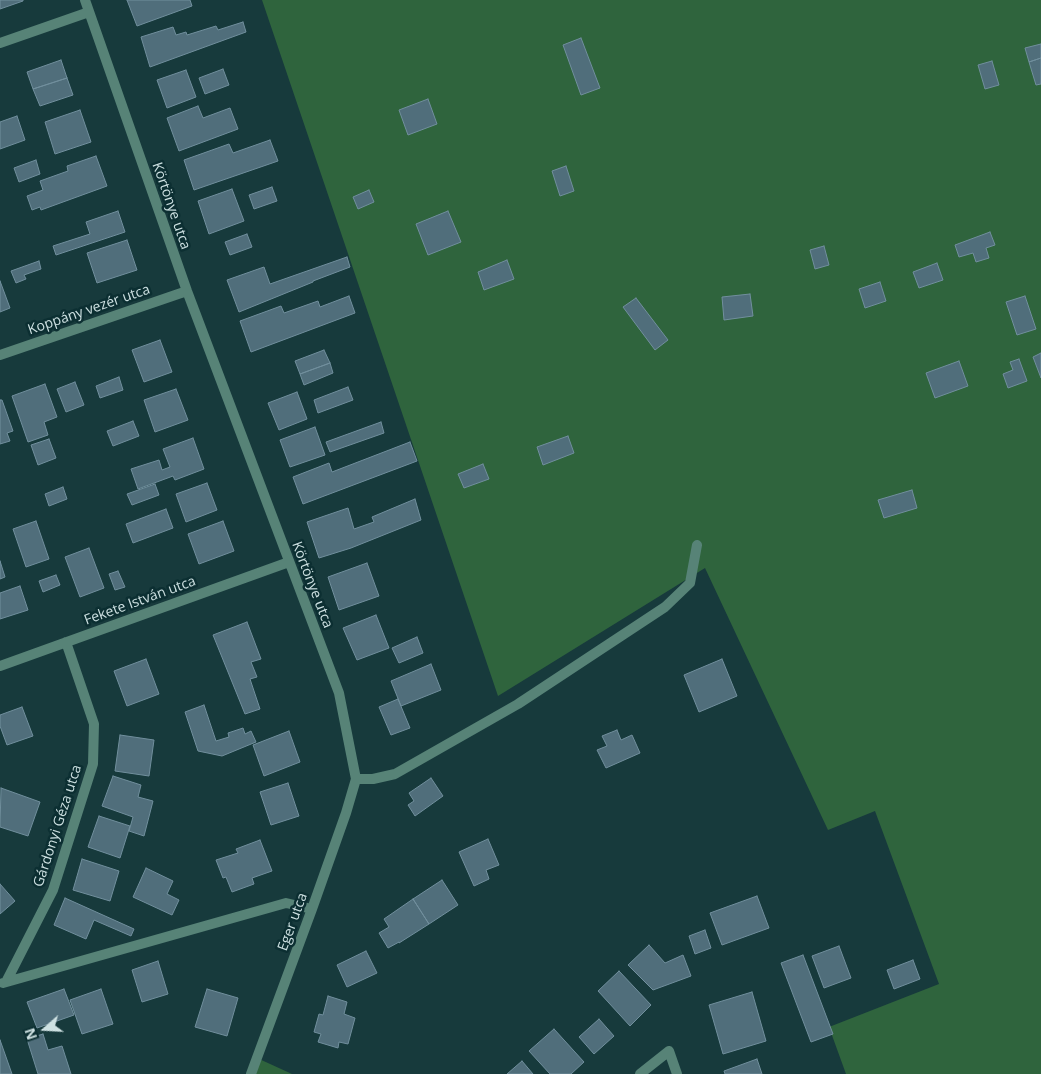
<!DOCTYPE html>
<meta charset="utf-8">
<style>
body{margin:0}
#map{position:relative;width:1041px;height:1074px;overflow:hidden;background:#173a3c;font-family:"Open Sans",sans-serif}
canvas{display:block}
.north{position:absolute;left:20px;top:1004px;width:50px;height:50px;-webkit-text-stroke:4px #0c2f32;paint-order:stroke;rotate:251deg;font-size:14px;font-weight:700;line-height:20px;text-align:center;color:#cee1e2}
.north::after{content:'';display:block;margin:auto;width:18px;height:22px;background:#cee1e2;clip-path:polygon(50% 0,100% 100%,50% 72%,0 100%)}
</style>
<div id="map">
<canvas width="1041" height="1074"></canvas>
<div class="north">N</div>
</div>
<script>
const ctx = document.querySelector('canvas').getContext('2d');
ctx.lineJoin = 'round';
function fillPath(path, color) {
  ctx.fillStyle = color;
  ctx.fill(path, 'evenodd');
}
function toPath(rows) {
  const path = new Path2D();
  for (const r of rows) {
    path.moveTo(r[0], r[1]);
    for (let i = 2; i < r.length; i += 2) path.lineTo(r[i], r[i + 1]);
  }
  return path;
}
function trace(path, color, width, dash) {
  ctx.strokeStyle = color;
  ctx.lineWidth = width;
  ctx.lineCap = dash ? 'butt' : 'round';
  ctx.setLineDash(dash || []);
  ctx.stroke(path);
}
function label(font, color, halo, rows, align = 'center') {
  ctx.font = font + ' "Open Sans",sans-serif';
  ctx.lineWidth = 5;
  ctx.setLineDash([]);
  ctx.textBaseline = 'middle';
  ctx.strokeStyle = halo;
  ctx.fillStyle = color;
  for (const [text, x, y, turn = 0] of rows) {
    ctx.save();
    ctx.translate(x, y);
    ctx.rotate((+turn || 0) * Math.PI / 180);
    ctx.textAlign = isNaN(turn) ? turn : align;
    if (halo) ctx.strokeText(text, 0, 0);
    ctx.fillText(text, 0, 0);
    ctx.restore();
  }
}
fillPath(toPath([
 [262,0,1041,0,1041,1074,846,1074,829,1027,939,984,875,811,828,830,705,568,498,696],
 [257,1058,292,1074,251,1074]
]), '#2f643d');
const building = toPath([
 [0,0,23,0,23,1,0,9,0,0],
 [127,0,190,0,192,6,137,26,127,0],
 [243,22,246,32,150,67,141,37,173,27,176,35,186,32,187,35,216,26,218,30,243,22],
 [581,38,600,88,581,95,563,45,581,38],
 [1041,44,1041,58,1029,62,1025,48,1041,44],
 [1041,58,1041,84,1036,85,1029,62,1041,58],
 [61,60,67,78,33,89,27,72,61,60],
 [992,61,999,85,985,89,978,65,992,61],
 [223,69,229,85,205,94,199,78,223,69],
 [186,70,196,97,167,108,157,80,186,70],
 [67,78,73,95,40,106,33,89,67,78],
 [428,99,437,124,408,135,399,110,428,99],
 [198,106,203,118,230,108,238,129,179,151,167,118,198,106],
 [80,110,91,142,55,154,45,122,80,110],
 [17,116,25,140,0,149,0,122,17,116],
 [270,140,278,161,194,190,184,160,229,144,233,153,270,140],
 [96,156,107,186,41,210,40,207,32,210,27,196,43,190,40,181,68,171,67,166,96,156],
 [36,160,40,174,19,182,14,168,36,160],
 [566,166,574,191,560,196,552,171,566,166],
 [272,187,277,201,254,209,249,195,272,187],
 [232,189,244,221,209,234,198,201,232,189],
 [369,190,374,202,358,209,353,197,369,190],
 [118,211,125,232,56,255,53,246,90,234,86,222,118,211],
 [448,211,461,242,428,255,416,224,448,211],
 [990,232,995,245,986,248,989,258,976,262,973,253,959,257,955,245,990,232],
 [247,234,252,247,230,255,225,242,247,234],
 [127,240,137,270,97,283,87,253,127,240],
 [824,246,829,265,815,269,810,250,824,246],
 [347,257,350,267,313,281,313,282,239,312,227,280,264,267,270,284,347,257],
 [507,260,514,279,484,290,478,272,507,260],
 [39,261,41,269,24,275,26,279,16,283,11,271,39,261],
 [937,263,943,280,919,288,913,272,937,263],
 [0,281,10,308,0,312,0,281],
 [880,282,886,301,865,308,859,289,880,282],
 [750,294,753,316,724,320,722,297,750,294],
 [349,296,355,313,251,352,240,321,281,306,284,313,318,301,320,307,349,296],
 [1025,296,1036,329,1017,335,1006,302,1025,296],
 [636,298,668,340,655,350,623,307,636,298],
 [160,340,172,372,144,382,132,350,160,340],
 [324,350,330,363,300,374,295,361,324,350],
 [1041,353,1041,378,1033,357,1041,353],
 [1019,359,1027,381,1008,388,1003,374,1013,370,1010,362,1019,359],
 [959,361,968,386,935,398,926,373,959,361],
 [330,363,333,373,304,385,300,374,330,363],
 [119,377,123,390,100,398,96,386,119,377],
 [75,382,84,405,66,412,57,389,75,382],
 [45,384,57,417,44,422,48,435,28,442,12,396,45,384],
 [348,387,353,400,318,413,314,400,348,387],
 [176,389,188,420,155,432,144,400,176,389],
 [297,392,307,419,279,430,268,403,297,392],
 [0,400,2,400,13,431,7,433,10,441,0,444,0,400],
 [133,421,139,436,113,446,107,431,133,421],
 [381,422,384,433,330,452,326,442,381,422],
 [315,427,325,455,290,467,280,440,315,427],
 [568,436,574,453,543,465,537,447,568,436],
 [193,438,204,469,175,480,173,476,138,489,131,469,159,460,162,470,170,467,163,449,193,438],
 [49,439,56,458,38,465,31,445,49,439],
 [410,442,417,461,303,504,293,477,329,463,332,472,410,442],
 [483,464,489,479,464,488,458,474,483,464],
 [207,483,217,510,186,522,176,494,207,483],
 [155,484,159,495,132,505,127,494,155,484],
 [63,487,67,499,49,506,45,494,63,487],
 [912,490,917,508,884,518,878,500,912,490],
 [415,499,421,520,351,548,319,558,307,522,348,508,354,529,374,522,372,517,415,499],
 [166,509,173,528,133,543,126,524,166,509],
 [36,521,49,559,26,567,13,529,36,521],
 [223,521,234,551,199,564,188,534,223,521],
 [89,548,104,588,80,597,65,557,89,548],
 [0,561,5,577,0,579,0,561],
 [367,563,379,596,339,610,328,577,367,563],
 [118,571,125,587,115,590,109,574,118,571],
 [56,575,60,585,43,592,39,581,56,575],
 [20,586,28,610,0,619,0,593,20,586],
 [376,615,389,648,357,660,343,628,376,615],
 [247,622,261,659,251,662,257,677,250,679,260,709,245,714,213,635,247,622],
 [417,637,423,653,399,663,392,648,417,637],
 [146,659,159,694,127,706,114,671,146,659],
 [722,659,737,696,699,712,684,675,722,659],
 [431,664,441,690,401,706,391,681,431,664],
 [398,699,410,728,391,735,379,707,398,699],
 [204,705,216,741,229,737,228,733,243,728,245,734,251,731,256,742,222,756,198,751,185,712,204,705],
 [22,707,33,736,7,745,0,726,0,715,22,707],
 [617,730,621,740,632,735,640,753,606,768,597,750,607,746,602,736,617,730],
 [289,731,300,762,264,776,253,745,289,731],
 [120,735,154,740,149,776,115,771,120,735],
 [113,776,141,785,138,797,153,801,144,836,129,831,133,817,102,806,113,776],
 [431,778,443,796,415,816,408,805,414,801,409,793,431,778],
 [288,783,299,816,271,825,260,792,288,783],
 [1,788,40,802,28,836,0,827,1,788],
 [99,816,130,826,120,858,88,847,99,816],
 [488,839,499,865,486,870,489,879,474,886,459,852,488,839],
 [260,840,272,871,252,878,254,884,232,892,226,877,223,878,216,860,238,853,236,849,260,840],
 [82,859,119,871,110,901,73,890,82,859],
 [146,868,173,881,167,894,179,900,172,915,133,897,146,868],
 [442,880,458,905,429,924,413,899,442,880],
 [0,884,15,901,0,914,0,884],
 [757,896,769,928,722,945,710,913,757,896],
 [65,898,134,929,131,936,94,920,86,939,54,925,65,898],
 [413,899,429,924,399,943,399,942,388,948,379,933,389,927,384,919,413,899],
 [705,930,711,948,695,954,689,936,705,930],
 [649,945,665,963,683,955,691,976,653,990,628,965,649,945],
 [839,946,851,978,824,988,812,956,839,946],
 [366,951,377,973,347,987,337,965,366,951],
 [803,955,833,1034,811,1042,781,963,803,955],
 [913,960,920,979,894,989,887,970,913,960],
 [158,961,168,994,142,1002,132,970,158,961],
 [619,971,651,1005,630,1026,598,991,619,971],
 [64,989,74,1015,37,1028,27,1002,64,989],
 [101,989,113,1024,82,1034,70,1000,101,989],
 [207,989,238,998,227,1036,195,1027,207,989],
 [752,992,766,1041,723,1054,709,1005,752,992],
 [328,996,347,1002,344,1014,355,1018,348,1044,339,1042,338,1048,318,1042,321,1034,314,1032,319,1014,323,1015,328,996],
 [599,1019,614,1036,594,1054,579,1037,599,1019],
 [554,1029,584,1062,571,1074,550,1074,529,1051,554,1029],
 [43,1034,48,1050,62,1046,71,1074,38,1074,27,1039,43,1034],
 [0,1040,12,1074,0,1074,0,1040],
 [757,1059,762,1074,725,1074,724,1071,757,1059],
 [522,1061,533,1074,507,1074,522,1061]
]);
fillPath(building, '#506e7b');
trace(building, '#718f9d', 1);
trace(toPath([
 [85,0,187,291,339,693,356,779,346,813,312,909,251,1074],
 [0,43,89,12],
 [0,355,187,291],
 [0,666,289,562],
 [356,779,373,779,395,774,518,704,665,607,690,583,697,545],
 [6,982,53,890,93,764,94,724,66,642],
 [3,983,286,903,312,909],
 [640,1074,669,1051,677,1074]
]), '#578377', 10);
label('14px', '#cee1e2', '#0c2f32', [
 ["Körtönye utca",171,206,71],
 ["Koppány vezér utca",89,310,-19],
 ["Körtönye utca",312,585,69],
 ["Fekete István utca",140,601,-20],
 ["Gárdonyi Géza utca",58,826,-72],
 ["Eger utca",293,922,-70]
]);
</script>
